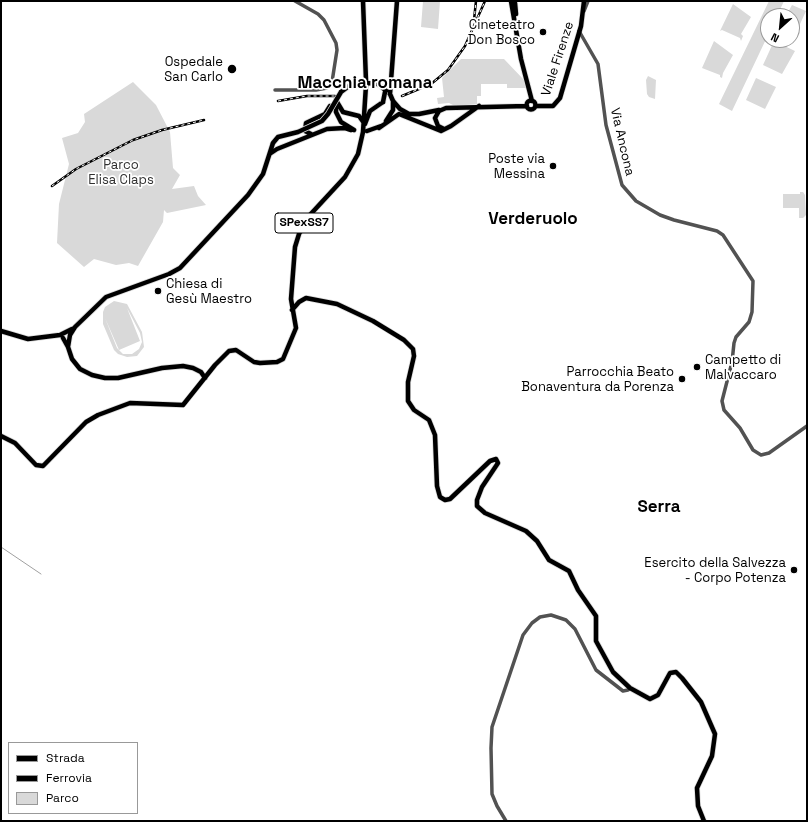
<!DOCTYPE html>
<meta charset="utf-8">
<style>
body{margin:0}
#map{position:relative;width:808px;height:822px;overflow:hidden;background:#fff;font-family:"Space Grotesk",sans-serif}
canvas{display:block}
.frame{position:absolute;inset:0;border:2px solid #000;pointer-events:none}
.legend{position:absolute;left:8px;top:742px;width:130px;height:72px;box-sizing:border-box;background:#fff;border:1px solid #999;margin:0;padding:5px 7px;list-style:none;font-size:12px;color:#000}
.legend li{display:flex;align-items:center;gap:8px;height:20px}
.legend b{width:20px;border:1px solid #999}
.north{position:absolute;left:760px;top:8px;width:40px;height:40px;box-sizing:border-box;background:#fff;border:1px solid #999;border-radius:50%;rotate:207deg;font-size:11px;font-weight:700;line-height:16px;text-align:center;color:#000}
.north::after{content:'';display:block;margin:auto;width:14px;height:18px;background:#000;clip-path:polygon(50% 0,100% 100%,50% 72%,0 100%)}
</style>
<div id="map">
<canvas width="808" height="822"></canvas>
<div class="frame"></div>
<ul class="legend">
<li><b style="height:5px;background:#000"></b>Strada</li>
<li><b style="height:5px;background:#000"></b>Ferrovia</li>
<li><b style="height:11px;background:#d9d9d9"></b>Parco</li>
</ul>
<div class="north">N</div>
</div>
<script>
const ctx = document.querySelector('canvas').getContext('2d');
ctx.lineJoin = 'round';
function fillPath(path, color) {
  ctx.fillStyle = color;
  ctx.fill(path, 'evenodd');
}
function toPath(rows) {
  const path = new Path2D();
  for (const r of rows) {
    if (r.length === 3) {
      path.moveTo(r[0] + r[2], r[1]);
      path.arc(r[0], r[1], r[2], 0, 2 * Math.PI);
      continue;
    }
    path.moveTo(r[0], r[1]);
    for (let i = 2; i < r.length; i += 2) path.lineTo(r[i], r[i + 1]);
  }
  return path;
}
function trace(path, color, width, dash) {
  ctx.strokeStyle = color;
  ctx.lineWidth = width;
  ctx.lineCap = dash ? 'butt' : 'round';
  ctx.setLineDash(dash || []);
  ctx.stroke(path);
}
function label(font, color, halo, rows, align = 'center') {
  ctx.font = font + ' "Space Grotesk",sans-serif';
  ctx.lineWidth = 3.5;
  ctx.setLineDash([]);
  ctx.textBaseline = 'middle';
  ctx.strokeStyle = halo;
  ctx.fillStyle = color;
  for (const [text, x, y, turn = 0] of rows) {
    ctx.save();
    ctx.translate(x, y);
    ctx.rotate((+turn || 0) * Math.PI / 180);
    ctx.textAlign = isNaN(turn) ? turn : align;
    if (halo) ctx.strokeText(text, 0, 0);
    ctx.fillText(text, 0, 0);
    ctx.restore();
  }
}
fillPath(toPath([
 [423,1,440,1,438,29,421,27],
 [769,1,784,1,777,16,768,16,768,35,732,111,719,104],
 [733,4,751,17,741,34,743,36,741,41,740,38,722,30,720,31],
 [792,5,806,11,795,35,792,34,792,16,786,16],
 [714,41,733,55,723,73,722,78,720,77,720,75,702,68],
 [774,41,795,51,782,74,763,65],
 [461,59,504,59,525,81,526,88,507,88,507,84,481,84,481,96,477,96,477,104,455,106,449,103,438,104,437,98,444,97,442,78],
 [648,76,656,80,655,99,649,97,647,94,646,80],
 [756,78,776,87,765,109,746,100],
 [133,82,156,105,170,132,173,168,180,175,172,189,194,186,198,196,206,205,167,213,164,210,163,222,138,266,129,263,116,265,94,259,84,267,57,243,59,204,69,164,62,138,78,133,85,122,84,114],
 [800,192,803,192,805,195,806,215,803,218,799,218,799,208,783,208,783,194,800,194],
 [114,301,127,304,142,332,144,347,137,356,127,357,118,354,114,350,103,324,103,312,105,307],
 [127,308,140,333,142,342,139,349,132,354,123,354,117,348,105,318,119,350,140,341]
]), '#d9d9d9');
trace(toPath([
 [1,547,41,574]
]), '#a0a0a0', 1);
const major = toPath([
 [363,1,366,81],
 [511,1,521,59,532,101],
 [515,3,516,14],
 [368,83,378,84,390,94],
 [341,92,349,86,364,83],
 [390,94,397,1],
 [336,100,336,112,341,122,354,130],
 [531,105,4.5],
 [393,101,400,109,409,114,419,114,439,110],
 [337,102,343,112,359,116,364,123],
 [536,106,553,106,560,98,581,26,584,1],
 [386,121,393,110,393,101],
 [365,124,370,111,383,102],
 [379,128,399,114,441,131,451,126,479,106],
 [444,129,438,126,435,118,439,111,446,108,527,106],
 [367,131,381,126],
 [311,134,305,131,306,123,325,114,330,106],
 [271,153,277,149,327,129,345,128,351,130],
 [292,310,299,302,306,298,337,304,373,321,404,340,413,349,414,356,408,382,408,401,414,410,429,420,435,435,437,486,440,497,445,500,450,499,490,461,496,459,498,463,482,487,477,500,477,506,485,513,526,531,537,541,549,560,569,571,578,590,596,616,596,641,613,672,630,688,650,699,658,695,670,673,676,672,682,678,701,702,715,734,712,756,697,788,698,806,704,821],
 [1,331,28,339,60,335,72,329],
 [63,338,68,347],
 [205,378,201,372,193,368,183,366,162,368,118,378,105,378,92,375,80,369,72,359,68,347,70,335,75,327,106,297,169,274,180,268,248,195,263,174,273,143],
 [1,436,15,443,36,465,43,466,86,422,98,415,130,403,183,405,215,365,229,351,236,350,254,362,260,363,277,362,283,359,296,328,291,299,295,247,299,234,308,217,345,177,358,154,363,132,366,85]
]);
trace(major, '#dbdbdb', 6);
trace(toPath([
 [584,11,588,1],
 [579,31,598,64,606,125,622,185,636,201,660,215,674,220,717,231,723,235,753,281,752,312,749,322,736,337,734,343,732,362,722,401,724,410,740,428,753,450,761,455,769,453,807,426],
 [275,90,316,90,327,88,332,82,337,50,336,43,324,20,318,14,295,1],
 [506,821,497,806,492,794,491,748,492,727,523,635,532,623,540,617,551,615,566,620,575,629,596,670,623,691,628,690,630,688]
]), '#525252', 3.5);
trace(major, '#000', 4.5);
const rail = toPath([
 [474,20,476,1],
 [402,96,431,84,448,70,465,46,485,1],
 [278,101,307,96,335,96],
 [52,186,76,169,133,140,162,130,204,120]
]);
trace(rail, '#000', 2.5);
trace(rail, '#fff', 1, [3]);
const majorBridge = toPath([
 [390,94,393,101],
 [383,102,385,92],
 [273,143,278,137,298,132,322,121,328,114,341,92]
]);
trace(majorBridge, '#dbdbdb', 6, []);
trace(majorBridge, '#000', 4.5);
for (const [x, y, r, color] of [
 [543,32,4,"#000"],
 [232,69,5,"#000"],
 [553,166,4,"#000"],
 [158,291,4,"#000"],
 [697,367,4,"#000"],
 [682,379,4,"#000"],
 [794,570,4,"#000"]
]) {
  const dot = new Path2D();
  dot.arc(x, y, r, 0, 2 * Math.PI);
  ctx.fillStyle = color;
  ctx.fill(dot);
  trace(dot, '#fff', 1.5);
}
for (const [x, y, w] of [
 [304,223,58]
]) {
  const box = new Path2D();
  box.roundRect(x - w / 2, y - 10, w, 20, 3);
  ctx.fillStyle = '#fff';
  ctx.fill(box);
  trace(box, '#000', 1);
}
label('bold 12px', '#000', null, [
 ["SPexSS7",304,223]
]);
label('13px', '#000', '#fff', [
 ["Cineteatro",535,25],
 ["Don Bosco",535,40],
 ["Ospedale",223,62],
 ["San Carlo",223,77],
 ["Poste via",545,159],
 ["Messina",545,174],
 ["Chiesa di",166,284,"left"],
 ["Gesù Maestro",166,299,"left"],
 ["Campetto di",705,360,"left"],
 ["Malvaccaro",705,375,"left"],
 ["Parrocchia Beato",674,372],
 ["Bonaventura da Porenza",674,387],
 ["Esercito della Salvezza",786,563],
 ["- Corpo Potenza",786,578]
], 'right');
label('13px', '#000', '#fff', [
 ["Viale Firenze",558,59,-72],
 ["Via Ancona",622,142,77]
]);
label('13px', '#303030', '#fff', [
 ["Parco",121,165],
 ["Elisa Claps",121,180]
]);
label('bold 17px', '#000', '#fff', [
 ["Macchia romana",365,83],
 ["Verderuolo",533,219],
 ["Serra",659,507]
]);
</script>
